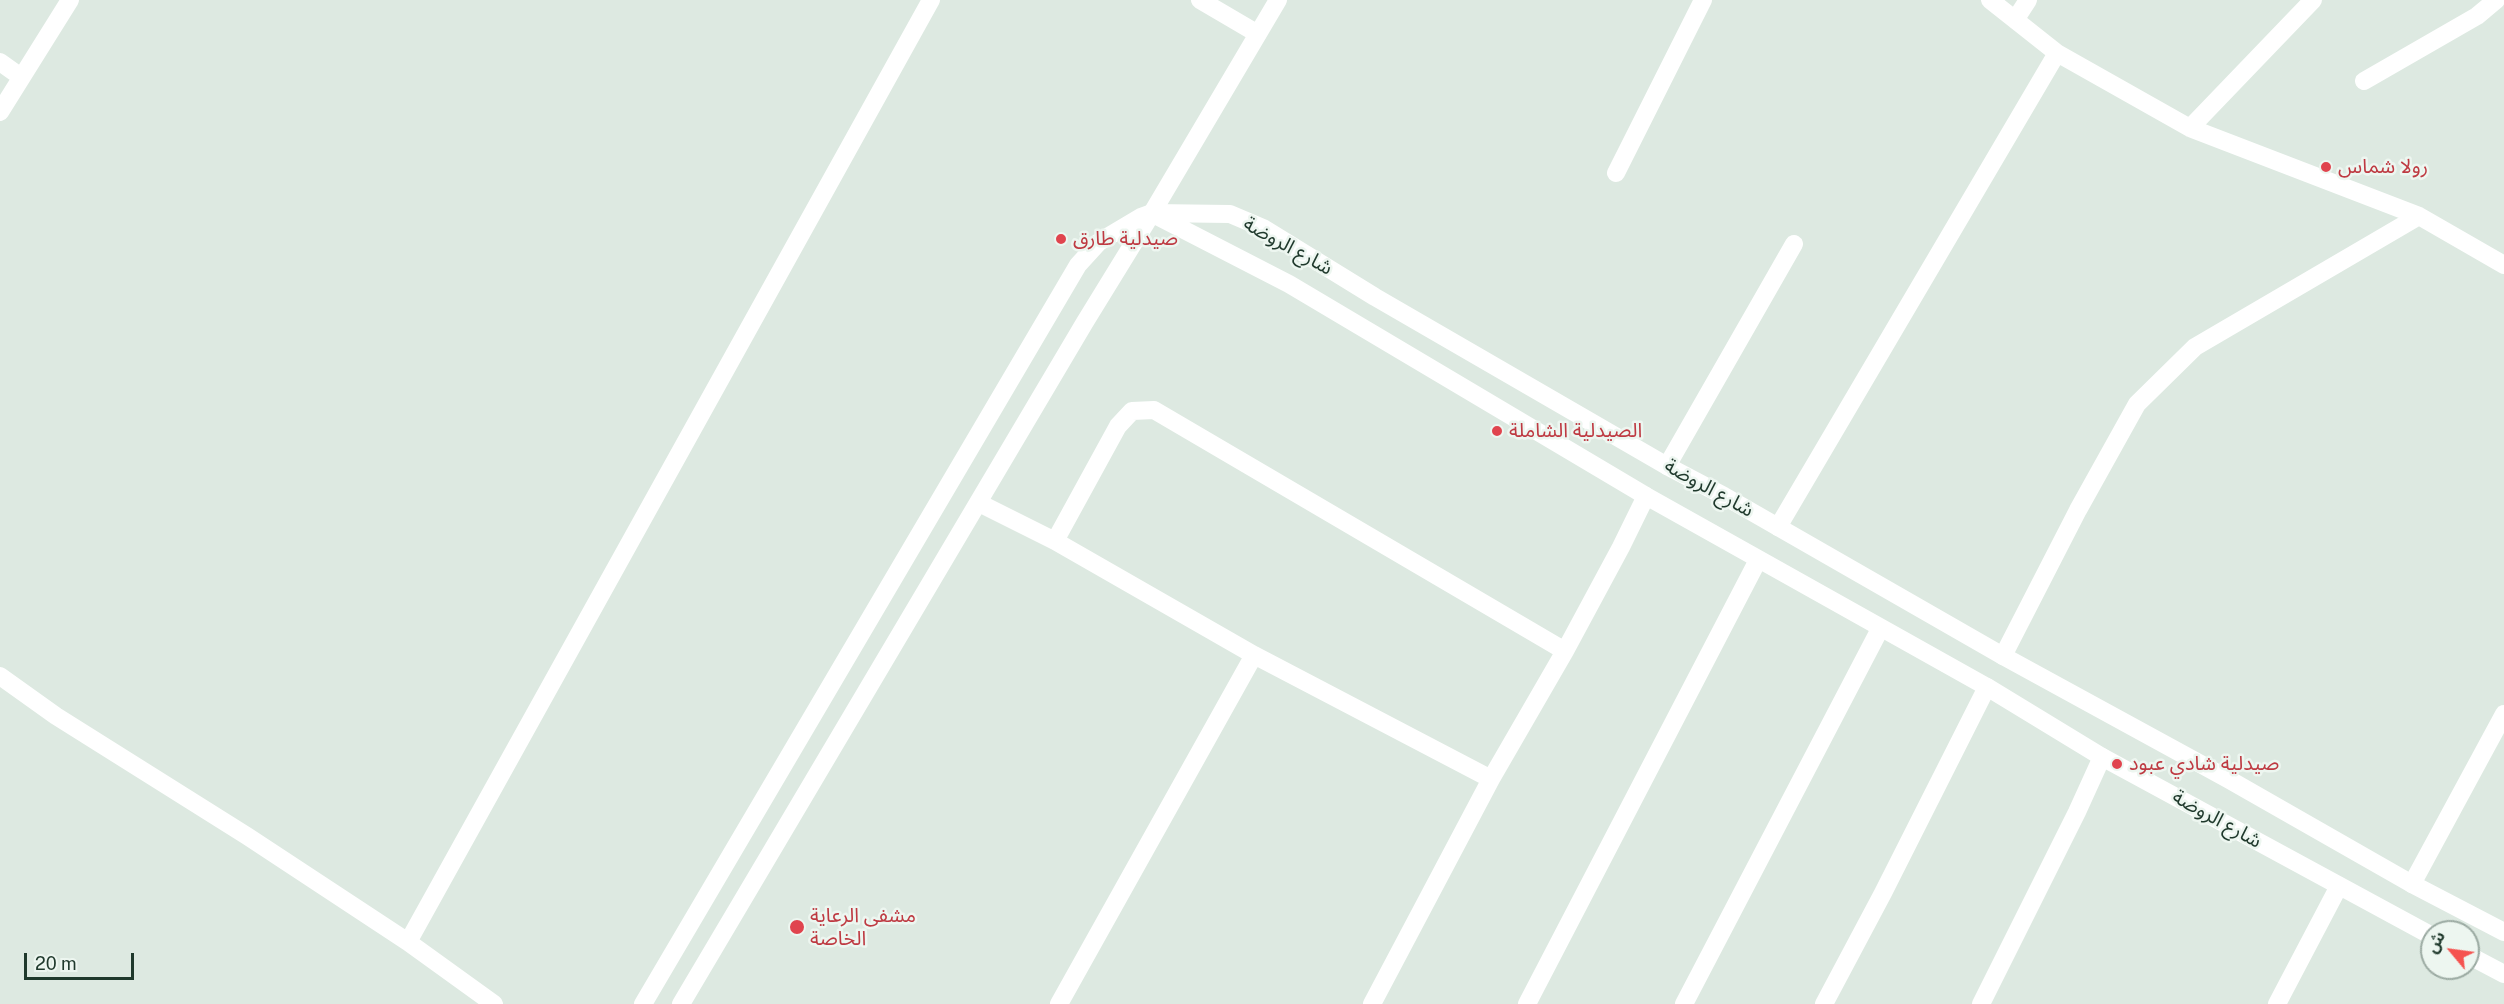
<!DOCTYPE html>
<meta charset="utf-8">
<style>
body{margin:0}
#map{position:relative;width:2504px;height:1004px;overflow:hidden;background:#dde9e1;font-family:"Public Sans","Noto Sans Arabic",sans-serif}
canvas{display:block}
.north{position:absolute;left:2420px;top:920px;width:60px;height:60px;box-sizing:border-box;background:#edf6f0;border:2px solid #9baaa2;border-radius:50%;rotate:299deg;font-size:16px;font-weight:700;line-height:24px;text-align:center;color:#1f392c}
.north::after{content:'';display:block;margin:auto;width:21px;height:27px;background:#f55350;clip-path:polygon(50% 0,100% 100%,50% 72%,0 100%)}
.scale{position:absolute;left:24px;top:953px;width:110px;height:27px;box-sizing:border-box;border:3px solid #1f392c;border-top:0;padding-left:8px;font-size:18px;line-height:21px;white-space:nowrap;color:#1f392c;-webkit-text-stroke:4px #edf6f0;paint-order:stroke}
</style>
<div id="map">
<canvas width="2504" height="1004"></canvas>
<div class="north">ش</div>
<div class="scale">20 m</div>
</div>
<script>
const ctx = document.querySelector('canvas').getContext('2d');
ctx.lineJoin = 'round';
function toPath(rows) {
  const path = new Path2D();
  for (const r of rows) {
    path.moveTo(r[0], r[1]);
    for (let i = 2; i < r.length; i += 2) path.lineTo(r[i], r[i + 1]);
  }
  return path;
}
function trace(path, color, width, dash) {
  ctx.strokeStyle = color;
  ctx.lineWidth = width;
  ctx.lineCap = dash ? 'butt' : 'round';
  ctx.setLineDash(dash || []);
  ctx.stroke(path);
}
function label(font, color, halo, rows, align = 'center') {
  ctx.font = font + ' "Public Sans","Noto Sans Arabic",sans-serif';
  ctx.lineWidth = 5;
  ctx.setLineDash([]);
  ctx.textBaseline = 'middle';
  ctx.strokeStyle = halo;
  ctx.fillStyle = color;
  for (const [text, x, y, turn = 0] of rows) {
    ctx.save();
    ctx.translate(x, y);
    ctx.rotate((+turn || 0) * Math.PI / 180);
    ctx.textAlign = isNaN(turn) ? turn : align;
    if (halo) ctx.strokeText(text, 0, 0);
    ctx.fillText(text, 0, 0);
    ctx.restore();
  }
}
trace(toPath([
 [1200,0,1258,34],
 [1990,0,2057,53,2190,128,2419,216,2504,265],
 [2015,20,2028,0],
 [0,62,21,77],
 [2364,81,2477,16,2496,0],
 [0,112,70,0],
 [2190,128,2313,0],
 [1616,173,1703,0],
 [1152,213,1278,0],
 [1667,466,1794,244],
 [979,503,1055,541,1254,655,1491,779],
 [1778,527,2057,53],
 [1055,541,1118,426,1132,411,1154,410,1565,651],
 [2003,656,2078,510,2137,404,2195,347,2419,216],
 [0,676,56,716,247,836,408,942,494,1004],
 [2412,884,2504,714],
 [408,942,931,0],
 [1059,1004,1254,655],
 [1372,1004,1491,779,1565,651,1621,547,1646,496],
 [1527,1004,1758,560],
 [1684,1004,1880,629],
 [1824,1004,1883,893,1987,687],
 [1981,1004,2077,812,2102,757],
 [2277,1004,2339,886]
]), '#fff', 18);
trace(toPath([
 [1157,216,1289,284,1646,496,1987,687,2102,757,2432,936],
 [2468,955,2504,974],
 [643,1004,1078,265,1099,242,1141,217,1152,213,1230,214,1263,228,1375,297,1667,466,1724,496,2003,656,2228,779,2412,884,2504,932],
 [681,1004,1085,322,1152,213]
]), '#fff', 18);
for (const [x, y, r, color] of [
 [2326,167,6,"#e0444e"],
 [1061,239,6,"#e0444e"],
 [1497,431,6,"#e0444e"],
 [2117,764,6,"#e0444e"],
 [797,927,8,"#e0444e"]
]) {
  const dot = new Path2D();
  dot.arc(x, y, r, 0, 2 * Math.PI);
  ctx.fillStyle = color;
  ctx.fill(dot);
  trace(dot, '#edf6f0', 2);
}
label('20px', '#be3a42', '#edf6f0', [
 ["رولا شماس",2338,167],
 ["صيدلية طارق",1073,239],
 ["الصيدلية الشاملة",1509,431],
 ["صيدلية شادي عبود",2129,764],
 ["مشفى الرعاية",810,916],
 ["الخاصة",810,939]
], 'left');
label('20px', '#1f392c', '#edf6f0', [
 ["شارع الروضة",1288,246,29],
 ["شارع الروضة",1709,488,29],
 ["شارع الروضة",2217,819,29]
]);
</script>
